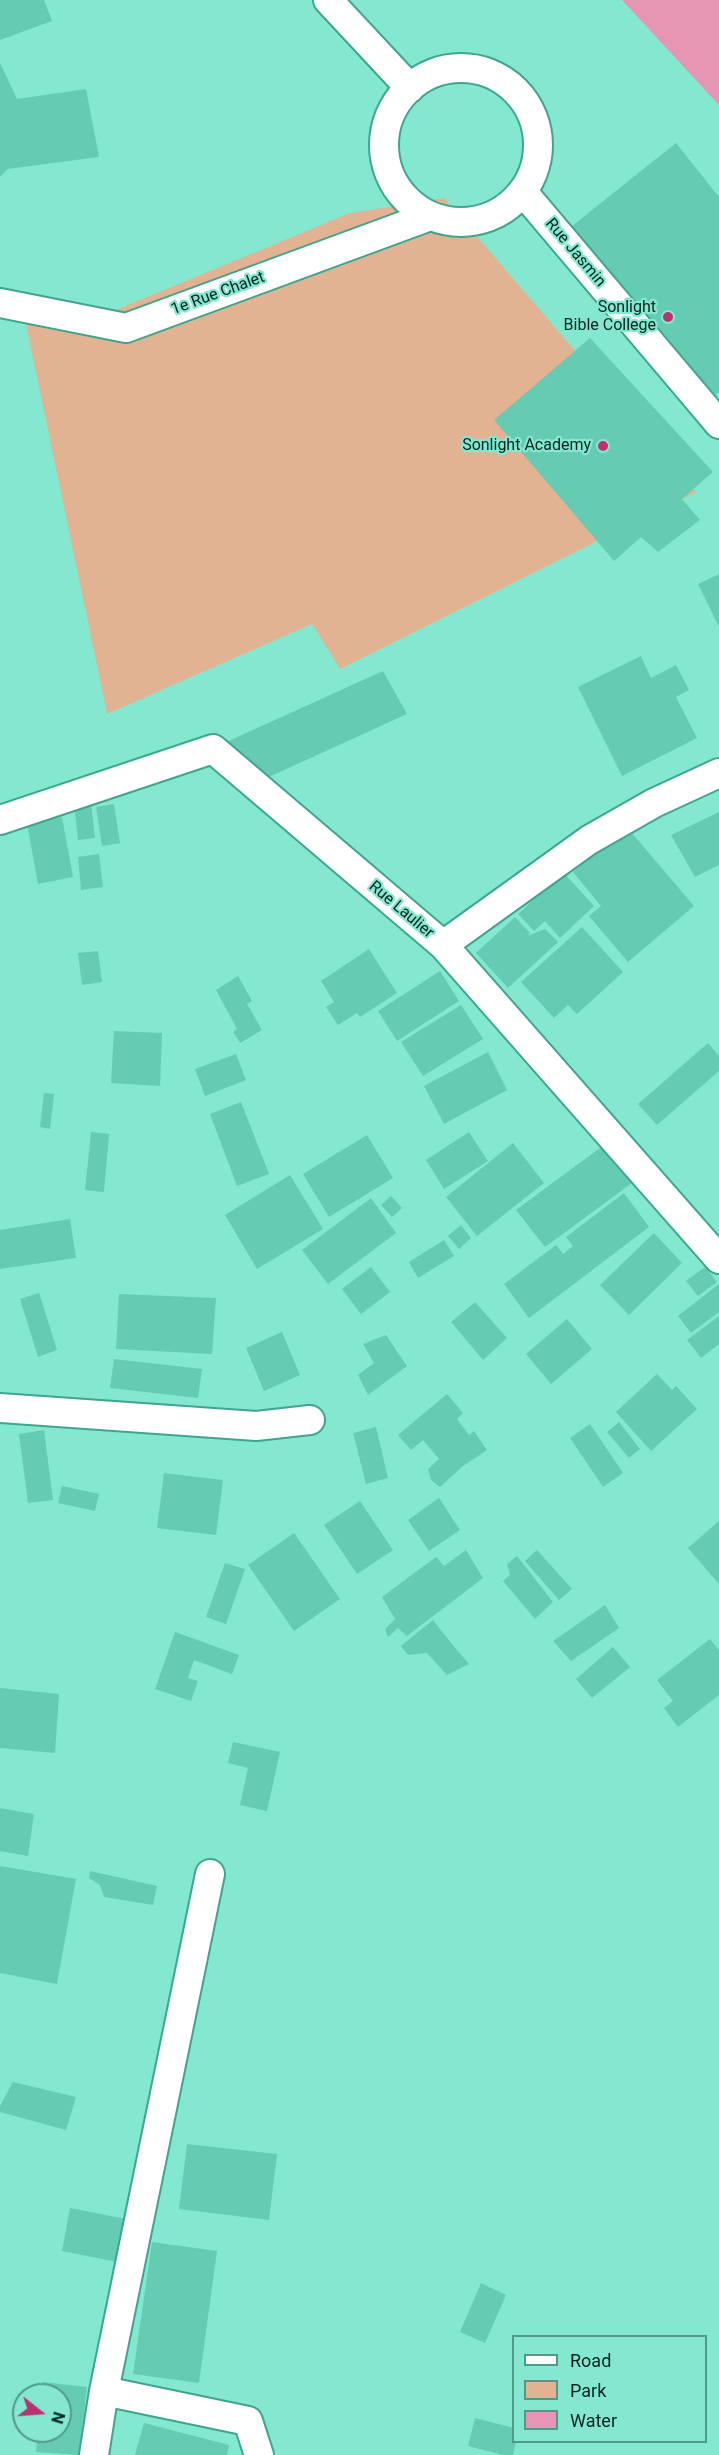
<!DOCTYPE html>
<style>
body{margin:0}
#map{position:relative;width:719px;height:2455px;overflow:hidden;background:#84e8d0;font-family:Roboto,sans-serif}
canvas{display:block}
.legend{position:absolute;left:512px;top:2335px;width:195px;height:108px;box-sizing:border-box;background:#84e8d0;border:2px solid #509a89;margin:0;padding:8px 10px;list-style:none;font-size:18px;color:#03241e}
.legend li{display:flex;align-items:center;gap:12px;height:30px}
.legend b{width:30px;border:2px solid #509a89}
.north{position:absolute;left:12px;top:2383px;width:60px;height:60px;box-sizing:border-box;background:#84e8d0;border:2px solid #509a89;border-radius:50%;rotate:107deg;font-size:16px;font-weight:700;line-height:24px;text-align:center;color:#03241e}
.north::after{content:'';display:block;margin:auto;width:21px;height:27px;background:#ba3272;clip-path:polygon(50% 0,100% 100%,50% 72%,0 100%)}
</style>
<div id="map">
<canvas width="719" height="2455"></canvas>
<ul class="legend">
<li><b style="height:8px;background:#fff"></b>Road</li>
<li><b style="height:16px;background:#e2b393"></b>Park</li>
<li><b style="height:16px;background:#e696b3"></b>Water</li>
</ul>
<div class="north">N</div>
</div>
<script>
const ctx = document.querySelector('canvas').getContext('2d');
ctx.lineJoin = 'round';
function fillPath(path, color) {
  ctx.fillStyle = color;
  ctx.fill(path, 'evenodd');
}
function toPath(rows) {
  const path = new Path2D();
  for (const r of rows) {
    if (r.length === 3) {
      path.moveTo(r[0] + r[2], r[1]);
      path.arc(r[0], r[1], r[2], 0, 2 * Math.PI);
      continue;
    }
    path.moveTo(r[0], r[1]);
    for (let i = 2; i < r.length; i += 2) path.lineTo(r[i], r[i + 1]);
  }
  return path;
}
function trace(path, color, width, dash) {
  ctx.strokeStyle = color;
  ctx.lineWidth = width;
  ctx.lineCap = dash ? 'butt' : 'round';
  ctx.setLineDash(dash || []);
  ctx.stroke(path);
}
function label(font, color, halo, rows, align = 'center') {
  ctx.font = font + ' Roboto,sans-serif';
  ctx.lineWidth = 4.5;
  ctx.setLineDash([]);
  ctx.textBaseline = 'middle';
  ctx.strokeStyle = halo;
  ctx.fillStyle = color;
  for (const [text, x, y, turn = 0] of rows) {
    ctx.save();
    ctx.translate(x, y);
    ctx.rotate((+turn || 0) * Math.PI / 180);
    ctx.textAlign = isNaN(turn) ? turn : align;
    if (halo) ctx.strokeText(text, 0, 0);
    ctx.fillText(text, 0, 0);
    ctx.restore();
  }
}
fillPath(toPath([
 [444,198,696,492,340,669,312,624,107,714,25,320,82,324,350,213]
]), '#e2b393');
fillPath(toPath([
 [622,0,719,0,719,105]
]), '#e696b3');
fillPath(toPath([
 [0,0,44,0,52,21,0,40],
 [0,63,17,99,86,89,99,157,8,169,0,177],
 [676,143,719,197,719,392,698,409,552,242],
 [590,338,713,472,682,499,700,520,658,552,641,537,614,561,494,420],
 [719,574,719,627,698,584],
 [641,656,651,678,676,665,689,690,676,697,697,738,622,776,578,687],
 [383,671,407,714,260,781,222,744],
 [91,802,95,838,78,840,74,804],
 [114,804,120,843,102,846,96,807],
 [719,812,719,865,695,877,671,835],
 [62,817,73,877,38,884,27,823],
 [626,826,694,906,628,962,589,916,601,906,573,872],
 [99,854,103,887,81,890,78,857],
 [563,872,594,906,560,938,545,921,534,931,518,914],
 [515,917,530,933,527,936,545,929,558,942,508,988,476,953],
 [582,927,623,972,577,1014,568,1005,554,1018,521,982],
 [369,949,397,993,360,1017,357,1013,338,1025,326,1007,334,1002,321,981],
 [98,951,102,982,82,985,78,953],
 [440,971,459,1001,397,1041,378,1011],
 [238,976,252,1001,247,1004,262,1030,240,1043,233,1032,237,1029,216,990],
 [461,1005,483,1039,423,1076,401,1042],
 [114,1031,162,1033,160,1086,111,1083],
 [708,1043,719,1056,719,1071,657,1125,638,1104],
 [488,1052,507,1090,444,1124,424,1086],
 [236,1054,246,1080,205,1096,195,1069],
 [44,1093,54,1094,50,1129,40,1127],
 [241,1102,269,1174,237,1186,210,1114],
 [91,1132,109,1134,104,1192,85,1190],
 [469,1132,488,1161,444,1189,426,1160],
 [367,1135,393,1178,329,1217,303,1174],
 [608,1142,636,1180,545,1247,516,1210],
 [513,1143,544,1183,477,1236,446,1197],
 [290,1175,323,1229,257,1269,225,1215],
 [624,1193,649,1227,529,1318,504,1284,556,1245,563,1254,573,1246,566,1237],
 [391,1196,402,1208,392,1217,381,1205],
 [371,1198,396,1233,328,1284,302,1250],
 [70,1219,76,1258,0,1269,0,1230],
 [461,1225,471,1238,459,1249,448,1236],
 [654,1233,682,1263,629,1315,600,1285],
 [444,1240,454,1256,418,1278,409,1262],
 [371,1267,390,1292,361,1314,342,1289],
 [705,1267,717,1282,698,1296,686,1281],
 [719,1284,719,1312,691,1333,678,1316],
 [39,1293,57,1350,38,1357,20,1299],
 [119,1294,216,1298,212,1354,116,1349],
 [475,1302,507,1338,483,1360,451,1322],
 [719,1316,719,1344,701,1358,687,1340],
 [567,1319,592,1349,551,1384,526,1354],
 [282,1332,300,1375,264,1391,246,1348],
 [386,1335,407,1366,368,1395,358,1375,374,1363,363,1344],
 [114,1359,202,1369,198,1398,110,1388],
 [657,1374,672,1390,676,1386,697,1409,651,1451,616,1412],
 [447,1394,463,1413,457,1419,469,1435,474,1431,487,1450,463,1466,440,1487,431,1480,428,1469,439,1459,423,1440,411,1450,398,1435],
 [619,1422,640,1449,629,1458,607,1432],
 [590,1424,623,1473,603,1487,570,1438],
 [376,1427,388,1478,366,1484,353,1433],
 [44,1430,53,1500,28,1503,19,1434],
 [164,1473,223,1480,216,1535,157,1528],
 [62,1486,99,1494,95,1511,58,1503],
 [439,1498,460,1530,429,1551,408,1520],
 [360,1501,393,1550,357,1574,324,1525],
 [719,1521,719,1584,688,1548],
 [294,1533,340,1599,294,1631,248,1565],
 [466,1550,483,1578,407,1636,398,1628,388,1637,385,1629,395,1619,382,1597,436,1557,444,1566],
 [537,1550,572,1589,559,1600,525,1561],
 [517,1556,553,1602,535,1619,503,1581,510,1575,507,1564],
 [225,1563,245,1569,226,1624,206,1617],
 [605,1605,619,1628,571,1661,553,1641],
 [433,1620,452,1644,469,1664,447,1675,427,1653,408,1655,401,1646],
 [175,1632,239,1655,232,1674,194,1660,188,1678,198,1681,191,1701,155,1689],
 [710,1639,719,1650,719,1695,678,1727,664,1708,673,1701,657,1680],
 [613,1647,630,1667,592,1698,576,1679],
 [0,1688,59,1694,55,1753,0,1748],
 [233,1742,280,1752,267,1811,240,1805,248,1768,228,1763],
 [0,1808,34,1814,28,1856,0,1851],
 [0,1866,76,1879,57,1984,0,1973],
 [90,1871,157,1886,153,1905,104,1897,100,1885,89,1878],
 [13,2082,76,2097,66,2130,0,2112,0,2106],
 [187,2144,277,2154,269,2220,179,2209],
 [70,2208,126,2219,117,2262,62,2251],
 [152,2242,217,2251,199,2383,133,2374],
 [481,2283,506,2295,485,2343,460,2332],
 [43,2382,87,2387,79,2455,36,2452,38,2431,60,2431,60,2395,42,2395],
 [475,2418,514,2428,514,2442,516,2442,513,2455,503,2455,468,2446],
 [144,2423,229,2445,227,2455,135,2455]
]), '#65cbb3');
const street = toPath([
 [328,0,410,88],
 [461,145,77],
 [523,192,719,424],
 [0,303,126,328,430,216],
 [0,820,213,749,443,945,719,1259],
 [443,945,589,840,654,803,719,773],
 [0,1408,256,1426,310,1420],
 [104,2391,248,2421,259,2455],
 [94,2455,104,2391,210,1874]
]);
trace(street, '#3ea58f', 32);
trace(street, '#fff', 28);
for (const [x, y, r, color] of [
 [668,317,6,"#ba3272"],
 [603,446,6,"#ba3272"]
]) {
  const dot = new Path2D();
  dot.arc(x, y, r, 0, 2 * Math.PI);
  ctx.fillStyle = color;
  ctx.fill(dot);
  trace(dot, '#84e8d0', 2);
}
label('16px', '#03241e', '#84e8d0', [
 ["Rue Jasmin",575,253,50],
 ["1e Rue Chalet",218,294,-20],
 ["Rue Laulier",401,910,40]
]);
label('16px', '#03241e', '#84e8d0', [
 ["Sonlight",656,308],
 ["Bible College",656,326],
 ["Sonlight Academy",591,446]
], 'right');
</script>
